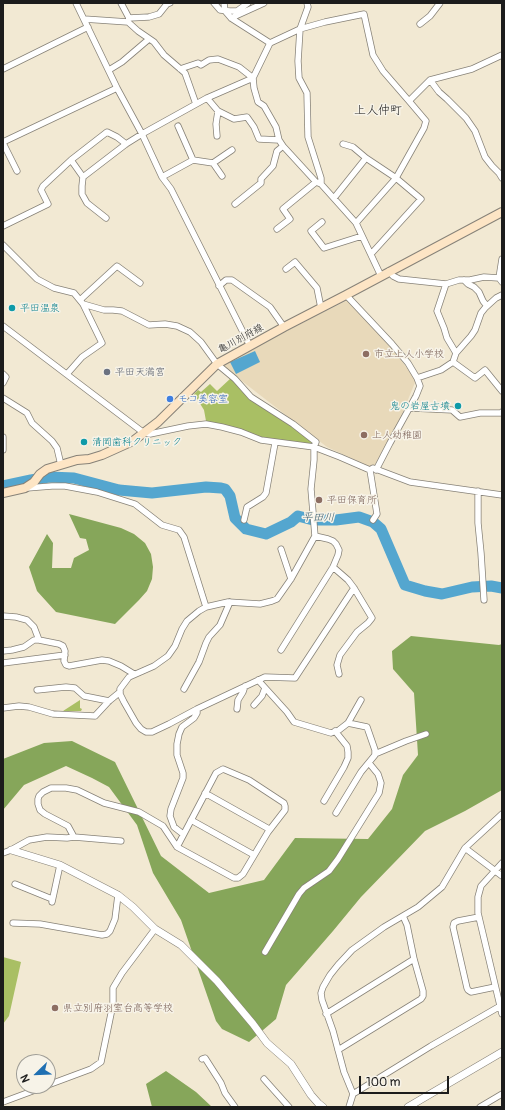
<!DOCTYPE html>
<meta charset="utf-8">
<style>
body{margin:0}
#map{position:relative;width:505px;height:1110px;overflow:hidden;background:#f2e9d3;font-family:Pangolin,sans-serif}
canvas{display:block}
.frame{position:absolute;inset:0;border:4px solid #1c1c1c;pointer-events:none}
.north{position:absolute;left:16px;top:1054px;width:40px;height:40px;box-sizing:border-box;background:#f7f3e8;border:1px solid #9f9d96;border-radius:50%;rotate:247deg;font-size:11px;font-weight:700;line-height:16px;text-align:center;color:#1c1c1c}
.north::after{content:'';display:block;margin:auto;width:14px;height:18px;background:#1f6fb2;clip-path:polygon(50% 0,100% 100%,50% 72%,0 100%)}
.scale{position:absolute;left:359px;top:1076px;width:90px;height:18px;box-sizing:border-box;border:2px solid #1c1c1c;border-top:0;padding-left:5px;font-size:12px;line-height:14px;white-space:nowrap;color:#1c1c1c;-webkit-text-stroke:3px #f7f3e8;paint-order:stroke}
</style>
<div id="map">
<canvas width="505" height="1110"></canvas>
<div class="frame"></div>
<div class="north">N</div>
<div class="scale">100 m</div>
</div>
<script>
const ctx = document.querySelector('canvas').getContext('2d');
ctx.lineJoin = 'round';
function fillPath(path, color) {
  ctx.fillStyle = color;
  ctx.fill(path, 'evenodd');
}
function toPath(rows) {
  const path = new Path2D();
  for (const r of rows) {
    path.moveTo(r[0], r[1]);
    for (let i = 2; i < r.length; i += 2) path.lineTo(r[i], r[i + 1]);
  }
  return path;
}
function trace(path, color, width, dash) {
  ctx.strokeStyle = color;
  ctx.lineWidth = width;
  ctx.lineCap = dash ? 'butt' : 'round';
  ctx.setLineDash(dash || []);
  ctx.stroke(path);
}
function label(font, color, halo, rows, align = 'center') {
  ctx.font = font + ' Pangolin,"Klee One",sans-serif';
  ctx.lineWidth = 3;
  ctx.setLineDash([]);
  ctx.textBaseline = 'middle';
  ctx.strokeStyle = halo;
  ctx.fillStyle = color;
  for (const [text, x, y, turn = 0] of rows) {
    ctx.save();
    ctx.translate(x, y);
    ctx.rotate((+turn || 0) * Math.PI / 180);
    ctx.textAlign = isNaN(turn) ? turn : align;
    if (halo) ctx.strokeText(text, 0, 0);
    ctx.fillText(text, 0, 0);
    ctx.restore();
  }
}
fillPath(toPath([
 [348,300,384,338,416,380,399,422,373,468,327,447,220,364]
]), '#e8d9ba');
fillPath(toPath([
 [231,378,266,409,314,442,313,445,261,438,235,428,206,421,204,410,194,394,198,390,201,392,210,384,217,391],
 [80,700,80,708,82,709,81,711,63,711],
 [3,957,21,962,9,1016,3,1024]
]), '#a9bf64');
fillPath(toPath([
 [69,514,121,528,134,534,145,543,151,554,153,567,152,579,147,591,139,600,115,624,56,612,37,591,29,567,47,534,53,543,52,568,71,568,74,558,89,550,86,539,80,538],
 [411,636,499,645,502,644,502,790,465,811,425,831,361,897,333,931,286,985,276,1019,249,1042,222,1029,216,1021,181,920,153,873,137,825,109,787,92,778,66,766,24,785,3,810,3,759,44,743,72,741,115,762,161,856,209,893,264,880,295,838,368,839,392,809,403,775,418,755,414,693,393,669,392,651],
 [166,1071,196,1092,212,1107,152,1107,146,1084]
]), '#86a65a');
fillPath(toPath([
 [255,351,260,362,236,374,230,362]
]), '#54a6cf');
trace(toPath([
 [3,486,31,480,49,477,74,478,119,490,152,493,206,487,221,488,225,489,230,496,235,518,246,529,266,534,291,522,298,516,313,520,336,520,359,517,373,522,381,529,405,585,425,591,442,594,472,587,491,586,502,588]
]), '#54a6cf', 11);
const minor = toPath([
 [76,3,117,88,142,134,162,177,171,189,250,346],
 [121,3,129,18],
 [214,3,220,10,230,11,237,11,248,3],
 [224,3,225,11,231,18,234,20,270,43],
 [307,3,308,7,300,29,298,61,299,78,307,93,308,137,321,178,321,184,356,223,381,276],
 [231,18,264,3],
 [84,19,128,22,129,18,149,17,159,14,167,4,170,3],
 [128,22,138,31,154,42,164,55,185,73,196,104],
 [420,24,430,16,440,3],
 [3,69,88,27],
 [180,69,198,63,201,65,209,60,218,59,239,67,253,78,254,88,258,102,264,106,276,127,279,140,283,146,316,182,321,184],
 [109,70,122,62,149,39],
 [430,80,439,92,447,99,466,118,475,131,485,157,492,166,499,173,502,178],
 [207,98,218,111,234,119,247,117,254,127,259,139,279,140],
 [178,126,193,160],
 [217,136,216,124,218,111],
 [3,142,117,88],
 [3,143,17,171],
 [343,144,353,147,366,158],
 [71,160,83,177],
 [213,163,222,176],
 [162,177,193,160,213,163,232,150],
 [334,198,366,158,396,178,421,199,371,254],
 [235,204,261,183,261,179,273,166,277,151,283,146],
 [106,218,87,203,82,194,82,186,83,177,126,144,142,134,207,98,253,78,270,43,300,29,325,22,364,14,373,55,383,71,409,101,430,80,472,69,502,55],
 [322,222,311,231,324,248,362,236],
 [356,223,396,178,424,128,426,121,409,101],
 [3,226,48,204,41,190,43,186,71,160,107,132,117,137,126,144],
 [277,229,290,219,283,209,316,182],
 [3,245,37,279,54,288,74,293,83,304,102,343,82,357,67,374],
 [286,269,295,262,317,288,321,308],
 [389,271,393,276,399,279,446,284,459,280,470,280,484,277,499,278,502,282],
 [499,278,502,259],
 [464,280,468,284,474,287,479,292,483,301,487,306],
 [446,284,437,311,444,328,447,338,456,353,453,362],
 [219,286,226,280,232,280,270,307,284,327],
 [346,295,392,344,408,363,417,378,420,386,416,396,390,443,376,470],
 [80,300,117,266,140,283],
 [83,304,104,310,113,310,122,311,149,325,165,324,177,326,190,332,201,342,217,364,235,379,251,397,293,424,316,442,314,447,314,460,311,489,315,536,291,579,277,599,272,601,260,604,228,602,206,607,199,611,187,621,182,629,175,646,168,656,154,666,129,677,120,689,120,694,124,702,136,723,141,729,146,732,152,732,169,724,197,709,265,677,295,678,354,588],
 [3,326,144,433,150,434,188,426,206,424,222,427,241,432,261,440,314,447,340,457,370,470,373,468,410,482,502,495],
 [456,353,471,336,475,330,481,313,485,308,496,298,502,295],
 [3,374,6,377,3,383],
 [417,378,441,370,453,362,475,378,485,370,502,391],
 [3,398,27,413,32,423,52,441,57,448,61,465],
 [410,408,452,410,460,417,480,413,501,413,502,412],
 [3,437,3,450],
 [370,470,377,514,373,520],
 [27,488,52,486,65,486,97,492,135,504,162,525,179,530,184,537,206,607],
 [478,491,478,523,481,553,484,600],
 [244,520,247,507,263,497,266,493,275,443],
 [281,549,291,579],
 [333,567,348,580,354,588,372,618,368,623,357,632,340,655,337,665,339,674],
 [3,616,16,617,27,620,34,627,39,640],
 [281,650,333,567,338,555,339,550,336,544,333,541,328,539,315,536],
 [3,651,12,650,24,647,34,640,39,640,59,644,63,646,65,651,64,661,66,665,69,666,102,660,109,661,121,666,134,674],
 [3,663,65,655],
 [258,680,287,712,294,722,331,733,339,730,348,723,361,700],
 [184,689,199,662,206,643,209,637,220,625,230,602],
 [37,690,66,687,75,688,84,696,109,701],
 [254,705,262,696,265,688],
 [3,708,19,706,29,707,53,714,95,716,109,701,120,692],
 [237,709,238,700,243,692,245,686],
 [375,754,406,741,426,734],
 [205,793,269,829],
 [324,801,344,767,348,758,348,752,347,746,335,731],
 [336,813,361,772,375,755,375,750,367,727,348,723],
 [191,820,254,855],
 [183,834,174,827,170,816,171,809,183,778,183,773,177,755,177,744,179,734,182,727,194,718,197,713,197,709],
 [74,837,68,826,45,814,40,810,38,804,38,799,39,796,43,792,51,788,66,788,77,790,104,803,139,812,163,826,177,847,234,878,238,878,243,874,268,832,285,810,285,806,284,803,249,780,223,769,216,773,177,847],
 [465,848,502,876],
 [3,853,11,850,29,840,47,837,67,838,74,837,121,841],
 [502,863,481,886,478,897,478,913,502,1014],
 [15,884,52,899],
 [52,902,60,865],
 [479,917,458,921,454,923,453,927,467,988,468,990,471,992,495,987],
 [13,923,40,924,102,935,107,934,110,931,115,919,118,895],
 [265,952,299,894,304,888,329,871,338,859,379,793,381,783,378,774,369,763],
 [326,1014,414,959],
 [338,1050,421,999,423,996,423,991,414,959,407,925,403,916],
 [202,1059,205,1058,221,1083,225,1093,235,1107],
 [264,1079,289,1107],
 [48,1085,91,1069,101,1062,113,1004,113,988,122,973,155,929],
 [353,1094,431,1046,502,1005],
 [3,1102,46,1086],
 [349,1107,353,1094,344,1072,333,1031,322,1000,321,993,323,987,330,975,338,965,352,950,384,927,418,907,442,887,465,848,502,814],
 [480,1107,502,1094]
]);
const tertiary = toPath([
 [11,850,60,865,118,895,133,907,155,929,181,945,217,981,253,1024,267,1043,291,1064,311,1095,318,1103,323,1107],
 [408,1107,502,1052]
]);
const secondary = toPath([
 [3,493,25,488,34,482,40,474,47,469,77,460,89,459,102,455,133,441,158,422,217,364,284,327,346,295,502,212]
]);
trace(minor, '#878278', 7);
trace(tertiary, '#878278', 8);
trace(secondary, '#878278', 10);
trace(minor, '#fff', 5.5);
trace(tertiary, '#fff', 7);
trace(secondary, '#fde5c5', 8);
for (const [x, y, r, color] of [
 [12,308,4,"#0f9aa8"],
 [366,354,4,"#8d6e63"],
 [107,372,4,"#6b7280"],
 [170,399,4,"#3f7fe0"],
 [458,406,4,"#0f9aa8"],
 [364,435,4,"#8d6e63"],
 [84,442,4,"#0f9aa8"],
 [319,500,4,"#8d6e63"],
 [55,1008,4,"#8d6e63"]
]) {
  const dot = new Path2D();
  dot.arc(x, y, r, 0, 2 * Math.PI);
  ctx.fillStyle = color;
  ctx.fill(dot);
  trace(dot, '#f7f3e8', 1.5);
}
label('10px', '#0d838f', '#f7f3e8', [
 ["平田温泉",20,308],
 ["鬼の岩屋古墳",450,406,"right"],
 ["清岡歯科クリニック",92,442]
], 'left');
label('10px', '#1c1c1c', '#f7f3e8', [
 ["亀川別府線",241,339,-29]
]);
label('10px', '#785e54', '#f7f3e8', [
 ["市立上人小学校",374,354],
 ["上人幼稚園",372,435],
 ["平田保育所",327,500],
 ["県立別府羽室台高等学校",63,1008]
], 'left');
label('10px', '#5b616d', '#f7f3e8', [
 ["平田天満宮",115,372]
], 'left');
label('10px', '#366cbe', '#f7f3e8', [
 ["モコ美容室",178,399]
], 'left');
label('italic 11px', '#355a6d', '#f7f3e8', [
 ["平田川",318,518,1]
]);
label('12px', '#1c1c1c', '#f7f3e8', [
 ["上人仲町",378,111]
]);
</script>
